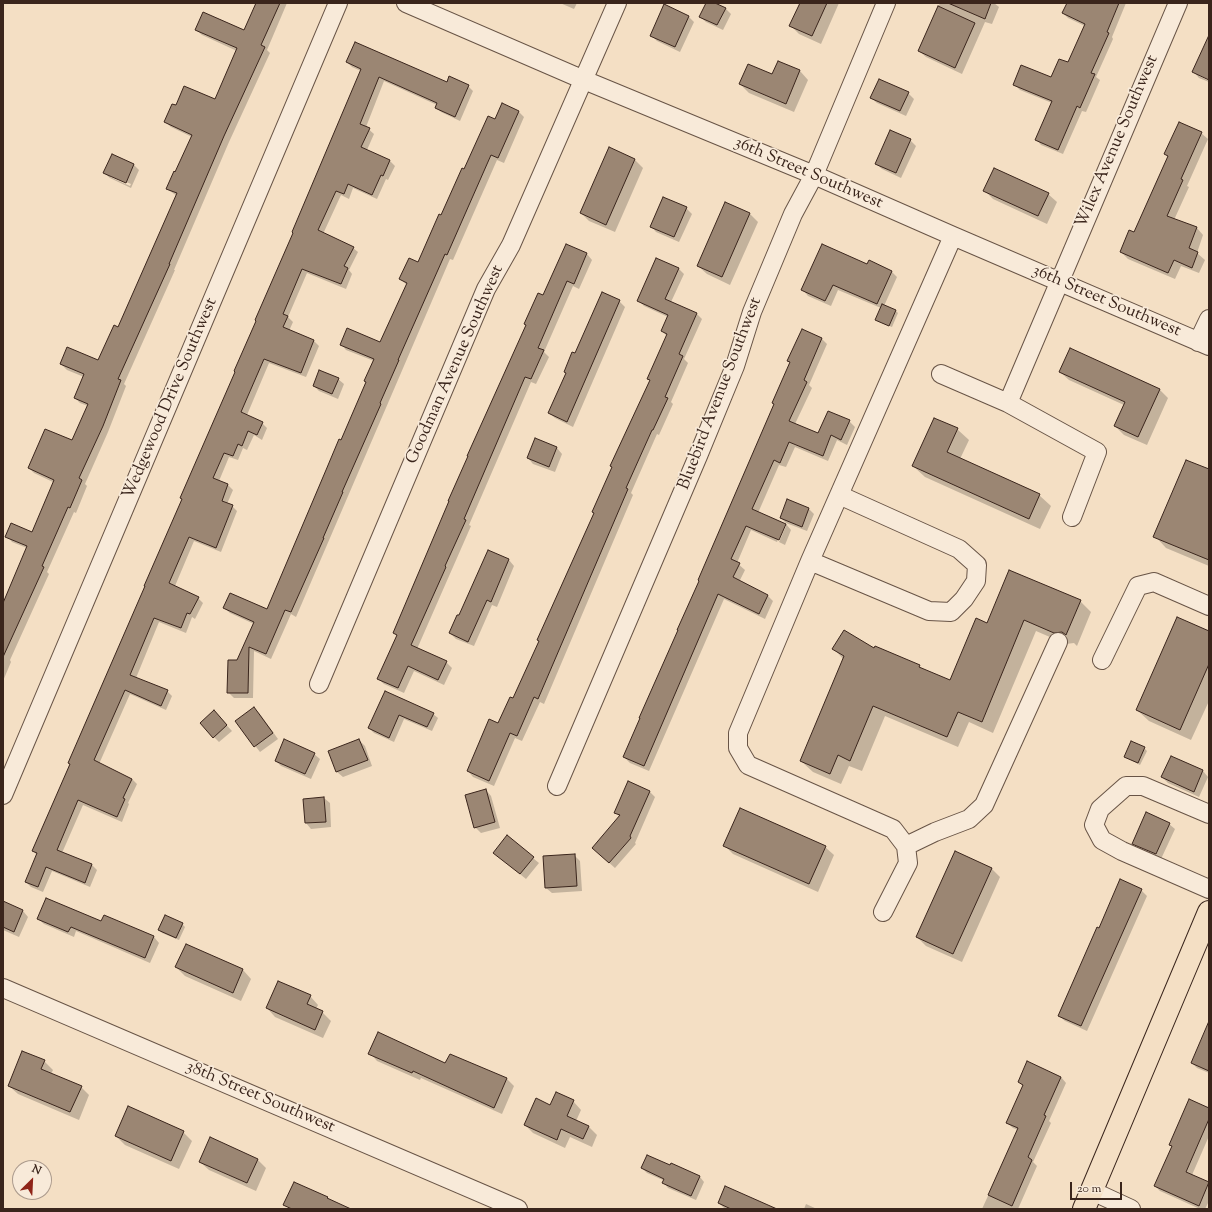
<!DOCTYPE html>
<style>
body{margin:0}
#map{position:relative;width:1212px;height:1212px;overflow:hidden;background:#f4dfc4;font-family:"Sorts Mill Goudy",serif}
canvas{display:block}
.frame{position:absolute;inset:0;border:4px solid #3a251c;pointer-events:none}
.north{position:absolute;left:12px;top:1160px;width:40px;height:40px;box-sizing:border-box;background:#f8ead9;border:1px solid #ac9b8d;border-radius:50%;rotate:24deg;font-size:11px;font-weight:700;line-height:16px;text-align:center;color:#3a251c}
.north::after{content:'';display:block;margin:auto;width:14px;height:18px;background:#8f2418;clip-path:polygon(50% 0,100% 100%,50% 72%,0 100%)}
.scale{position:absolute;left:1070px;top:1182px;width:52px;height:18px;box-sizing:border-box;border:2px solid #3a251c;border-top:0;padding-left:5px;font-size:12px;line-height:14px;white-space:nowrap;color:#3a251c;-webkit-text-stroke:3px #f8ead9;paint-order:stroke}
</style>
<div id="map">
<canvas width="1212" height="1212"></canvas>
<div class="frame"></div>
<div class="north">N</div>
<div class="scale">20 m</div>
</div>
<script>
const ctx = document.querySelector('canvas').getContext('2d');
ctx.lineJoin = 'round';
function fillPath(path, color) {
  ctx.fillStyle = color;
  ctx.fill(path, 'evenodd');
}
function toPath(rows) {
  const path = new Path2D();
  for (const r of rows) {
    path.moveTo(r[0], r[1]);
    for (let i = 2; i < r.length; i += 2) path.lineTo(r[i], r[i + 1]);
  }
  return path;
}
function trace(path, color, width, dash) {
  ctx.strokeStyle = color;
  ctx.lineWidth = width;
  ctx.lineCap = dash ? 'butt' : 'round';
  ctx.setLineDash(dash || []);
  ctx.stroke(path);
}
function label(font, color, halo, rows, align = 'center') {
  ctx.font = font + ' "Sorts Mill Goudy",serif';
  ctx.lineWidth = 3.5;
  ctx.setLineDash([]);
  ctx.textBaseline = 'middle';
  ctx.strokeStyle = halo;
  ctx.fillStyle = color;
  for (const [text, x, y, turn = 0] of rows) {
    ctx.save();
    ctx.translate(x, y);
    ctx.rotate((+turn || 0) * Math.PI / 180);
    ctx.textAlign = isNaN(turn) ? turn : align;
    if (halo) ctx.strokeText(text, 0, 0);
    ctx.fillText(text, 0, 0);
    ctx.restore();
  }
}
fillPath(toPath([
 [257,3,287,3,267,50,270,53,229,142,174,270,175,270,124,384,126,386,108,432,85,484,87,486,76,513,74,512,47,572,49,574,10,660,11,662,3,681,3,603,27,548,12,542,7,536,33,533,55,483,34,473,29,468,72,442,88,406,80,403,75,398,84,377,67,370,61,364,99,362,119,329,177,196,167,189,176,173,192,137,171,127,165,122,176,107,215,100,237,51,202,35,196,30,244,31],
 [560,3,577,3,574,9],
 [707,3,713,3,725,8,731,14,723,30,706,22,700,17],
 [801,3,839,3,821,44,799,34,791,26],
 [940,3,994,3,999,7,992,24,985,22,962,74,926,57,919,51],
 [1068,3,1126,3,1112,37,1113,39,1096,77,1100,80,1086,112,1082,111,1063,154,1041,145,1036,139,1052,103,1020,90,1014,84,1052,79,1068,64,1085,26,1068,18,1063,13],
 [688,16,694,22,680,52,657,41,651,35],
 [1209,38,1209,79,1199,74,1199,76,1209,81,1209,82,1199,78,1194,72],
 [347,62,447,83,468,86,473,91,460,121,441,112,436,108,437,105,384,81,366,127,374,134,367,150,390,161,395,166,388,180,386,179,377,199,353,188,349,199,341,195,323,234,353,248,358,252,349,270,352,274,346,289,307,273,288,317,293,322,289,331,314,341,319,346,306,377,269,363,247,415,262,423,267,428,262,440,254,435,247,450,243,448,238,460,229,457,219,481,228,485,233,490,227,504,232,506,237,511,221,552,194,541,175,586,198,598,203,603,195,619,192,617,186,633,159,622,136,678,167,691,172,696,166,710,130,694,99,764,132,779,137,784,128,803,129,804,122,822,83,805,62,853,92,865,97,870,90,887,52,871,43,892,31,887,26,882,37,855,33,851,236,372,361,71,352,67],
 [778,62,800,71,808,80,794,112,749,93,740,84,773,75],
 [908,93,914,99,906,116,877,103,871,98],
 [502,104,519,112,524,117,504,163,497,160,453,260,450,259,296,617,291,614,271,659,254,651,253,698,234,698,228,692,238,661,254,624,230,613,224,608,267,610,367,383,374,361,346,350,341,344,381,344,407,285,400,279,418,263,465,170,495,120],
 [1201,133,1208,139,1187,186,1189,187,1174,220,1197,228,1203,235,1197,253,1205,260,1199,273,1181,266,1175,279,1128,259,1121,252,1134,233,1168,157,1165,154],
 [910,140,916,146,901,178,882,169,876,164],
 [112,155,134,165,139,170,131,188,110,178,104,173],
 [110,175,131,184,130,186,110,177],
 [635,160,643,168,615,232,589,221,581,213],
 [985,191,1048,194,1057,202,1047,224,993,199],
 [663,198,686,208,692,214,679,242,656,232,651,226],
 [750,214,758,222,730,285,707,274,698,266],
 [566,245,587,254,592,260,579,289,573,286,544,352,549,357,536,384,531,382,469,525,471,526,417,649,446,662,452,668,444,685,414,671,404,693,384,684,378,679,397,636,394,632],
 [868,265,891,271,897,277,884,306,895,310,898,313,892,327,879,322,876,319,881,308,838,290,831,306,808,296,803,290],
 [679,269,684,274,671,302,697,314,702,319,684,359,688,363,671,402,673,404,659,435,657,434,631,493,633,495,544,704,540,702,522,741,515,738,494,786,473,777,468,771,514,700,595,513,651,381,648,379,667,336,662,331,668,317,644,306,638,300],
 [619,301,625,307,573,427,555,418,549,413,576,355],
 [802,330,822,339,827,344,809,385,812,388,795,424,818,434,849,421,855,427,847,445,837,440,828,461,795,447,786,467,779,465,758,513,786,524,791,530,785,545,779,542,786,526,784,526,777,542,751,530,737,563,745,570,739,582,768,596,773,601,765,619,724,599,649,771,630,763,624,757,679,630,775,405,791,363,789,361],
 [1060,372,1159,389,1168,398,1147,445,1124,435,1115,426,1124,405,1069,380],
 [338,379,344,384,338,399,319,391,314,386],
 [957,429,969,440,960,459,1039,495,1051,506,1040,529,925,477,913,466],
 [535,440,557,448,562,454,555,472,533,464,528,458],
 [1209,470,1209,566,1166,548,1155,536],
 [788,500,809,509,814,514,807,531,786,523,781,518],
 [509,560,514,566,497,607,492,605,474,646,456,639,450,633,460,617],
 [1080,601,1091,612,1077,646,1074,643,1066,644,1036,631,993,733,969,722,958,747,885,716,862,771,849,766,841,784,813,772,801,761,844,660,834,649,875,650,919,666,923,670,951,681,988,624],
 [1209,632,1209,701,1191,740,1149,721,1137,710],
 [385,692,433,714,438,718,432,731,404,719,394,742,374,733,369,728],
 [254,708,260,714,278,739,260,752,236,721],
 [219,717,232,731,219,742,214,737],
 [359,740,365,746,372,766,343,777,337,772,330,752],
 [1144,748,1147,751,1140,765,1125,757],
 [314,754,320,759,311,779,281,766,276,761],
 [1171,757,1203,771,1208,777,1199,797,1168,783,1162,777],
 [629,783,650,792,655,797,635,843,636,844,615,868,598,853,620,817,615,812],
 [486,790,491,796,500,828,481,833,475,827],
 [324,798,330,803,331,827,311,829,306,823,304,800],
 [1169,824,1175,829,1161,859,1138,849,1133,843],
 [507,837,539,863,526,879,500,858],
 [725,846,825,847,834,855,818,892,733,854],
 [575,856,580,861,582,891,552,893,546,888],
 [991,868,1000,877,962,962,926,946,917,937],
 [1141,890,1147,896,1087,1031,1065,1021,1059,1016,1099,929],
 [3,902,23,911,28,917,19,937,3,930],
 [105,916,154,937,159,943,150,963,76,931,74,937,44,924,38,919,102,922],
 [182,924,185,927,179,940,162,933,159,930],
 [186,945,243,970,251,979,241,1001,185,976,176,967],
 [310,996,318,1005,316,1009,322,1012,331,1021,323,1038,275,1017,267,1008],
 [1209,1048,1209,1073,1197,1068,1192,1063],
 [370,1053,446,1064,507,1079,514,1086,502,1114,421,1078,420,1080,377,1061],
 [44,1061,53,1070,51,1074,81,1087,89,1095,79,1120,18,1094,9,1086],
 [1061,1077,1066,1083,1049,1121,1051,1123,1033,1162,1037,1166,1018,1209,982,1209,1018,1130,1013,1128,1007,1123,1023,1086,1019,1082],
 [573,1101,581,1110,576,1121,589,1127,597,1135,592,1147,570,1137,565,1148,533,1133,525,1125,551,1106],
 [1209,1109,1209,1136,1192,1175,1209,1183,1209,1201,1205,1209,1200,1209,1160,1191,1155,1186,1172,1146],
 [183,1132,192,1141,179,1169,125,1145,116,1136],
 [257,1159,266,1168,256,1191,209,1170,200,1162],
 [672,1164,700,1177,704,1182,696,1200,668,1188,664,1183,665,1181,647,1173,642,1168,671,1167],
 [719,1203,775,1209,725,1209],
 [806,1204,817,1209,804,1209]
]), '#0003');
const building = toPath([
 [256,3,280,3,261,45,265,47,224,136,169,264,170,264,118,379,121,380,103,426,79,478,82,480,70,508,68,507,42,566,44,567,3,657,3,603,27,546,5,537,11,523,32,532,54,480,28,468,45,429,72,440,88,404,74,398,84,374,60,364,67,347,98,360,114,325,118,327,177,193,166,189,174,171,175,172,192,135,164,122,172,104,176,105,184,86,215,99,237,48,195,30,203,12,244,30,256,3],
 [706,3,715,3,726,8,717,25,699,17,706,3],
 [800,3,827,3,812,36,789,26,800,3],
 [948,3,991,3,985,19,948,3],
 [1067,3,1119,3,1107,32,1109,33,1091,73,1095,74,1080,108,1077,106,1058,150,1035,140,1052,101,1013,85,1021,65,1051,77,1059,59,1068,62,1085,24,1062,13,1067,3],
 [664,4,689,16,675,47,650,36,664,4],
 [938,6,975,23,955,68,918,51,938,6],
 [1209,35,1209,80,1192,72,1209,35],
 [355,42,447,82,449,76,469,85,455,117,435,108,437,103,379,77,360,124,370,128,361,147,390,160,383,176,381,175,372,195,348,184,344,194,336,191,318,230,354,247,344,266,348,268,341,284,302,269,283,314,288,316,283,327,314,340,301,373,264,359,241,412,263,422,257,435,248,431,242,446,238,444,233,456,224,453,213,478,228,484,222,501,233,505,216,548,189,537,169,583,199,597,190,614,187,613,181,628,154,618,130,675,168,690,161,706,125,690,94,760,132,779,123,798,125,799,117,817,78,800,57,850,92,864,85,883,46,867,38,887,25,882,37,853,32,851,70,764,68,763,145,586,144,586,182,499,180,498,235,372,234,371,256,321,255,320,293,233,292,232,361,69,346,62,355,42],
 [778,61,800,70,786,104,739,84,748,64,772,74,778,61],
 [879,79,909,92,900,111,870,98,879,79],
 [502,103,519,111,498,158,491,155,447,255,445,254,398,360,399,360,380,403,381,404,342,492,343,492,323,538,324,538,291,612,285,610,266,654,249,647,248,693,227,693,228,660,237,660,254,622,223,608,230,593,267,609,326,470,339,439,341,440,366,382,364,381,374,359,340,345,347,328,380,342,407,283,399,279,409,258,418,262,439,214,441,215,462,168,464,169,488,116,495,119,502,103],
 [1179,122,1202,132,1181,179,1183,180,1167,216,1197,227,1189,248,1198,252,1192,268,1174,260,1168,273,1120,252,1129,230,1134,232,1168,156,1164,154,1179,122],
 [890,130,911,139,896,173,875,164,890,130],
 [609,147,635,159,606,225,580,213,609,147],
 [112,154,134,164,126,183,103,173,112,154],
 [994,168,1049,193,1038,216,983,191,994,168],
 [663,197,687,207,674,237,650,227,663,197],
 [725,202,750,213,722,277,697,266,725,202],
 [566,244,587,253,574,284,567,281,538,348,544,350,531,379,525,377,464,519,466,520,445,566,446,567,411,645,447,661,438,680,408,666,398,688,377,679,397,635,393,633,449,501,448,501,468,456,467,456,526,325,524,324,538,293,543,295,566,244],
 [822,244,867,264,869,260,892,271,877,304,833,285,825,301,801,290,822,244],
 [656,258,679,268,665,299,697,313,679,354,683,356,665,397,668,398,653,430,652,430,626,488,628,489,538,699,534,697,517,736,510,733,489,781,467,771,489,719,498,723,510,697,513,698,539,641,537,640,594,513,592,512,612,467,610,466,650,380,647,379,667,334,661,331,668,315,637,301,656,258],
 [602,292,620,300,567,422,548,413,566,373,564,372,572,352,575,353,602,292],
 [882,304,896,310,889,326,875,320,882,304],
 [802,329,822,338,804,380,807,382,789,421,818,433,828,411,850,420,841,440,831,435,823,456,789,442,780,463,774,460,752,509,786,524,779,540,746,526,731,559,740,563,733,577,768,595,759,614,718,594,644,766,623,757,640,718,639,718,678,630,677,630,699,581,698,580,774,404,772,403,790,362,787,361,802,329],
 [1070,348,1160,389,1138,437,1114,426,1125,402,1059,372,1070,348],
 [319,370,339,378,332,394,313,386,319,370],
 [934,418,958,428,947,452,1040,494,1029,519,912,466,934,418],
 [535,438,557,447,549,467,527,458,535,438],
 [1186,460,1209,469,1209,560,1153,537,1186,460],
 [787,499,809,508,802,527,780,518,787,499],
 [488,550,509,559,491,602,487,600,468,642,449,633,457,615,459,615,488,550],
 [1009,570,1081,600,1066,635,1062,632,1054,633,1024,620,982,722,958,712,947,737,873,706,850,761,838,755,830,774,800,761,844,656,832,649,844,630,874,648,875,646,920,665,919,667,950,680,976,618,987,623,1009,570],
 [1177,617,1209,631,1209,664,1180,730,1136,710,1177,617],
 [385,691,434,713,427,727,399,715,389,738,368,728,385,691],
 [254,707,273,733,254,747,235,721,254,707],
 [214,710,227,725,213,738,200,723,214,710],
 [284,739,315,753,305,774,275,761,284,739],
 [359,739,368,760,336,772,328,751,359,739],
 [1131,741,1145,747,1138,763,1124,757,1131,741],
 [1171,756,1203,770,1194,792,1161,777,1171,756],
 [628,781,650,791,630,836,631,838,609,863,592,848,620,815,614,813,628,781],
 [486,789,495,822,474,828,465,795,486,789],
 [324,797,326,822,305,823,303,799,324,797],
 [740,808,826,846,809,884,723,846,740,808],
 [1146,812,1170,823,1156,854,1132,844,1146,812],
 [507,835,534,857,520,874,493,853,507,835],
 [955,851,992,868,953,954,916,937,955,851],
 [575,854,577,886,545,888,543,856,575,854],
 [1120,879,1142,889,1081,1026,1058,1016,1097,927,1099,928,1120,879],
 [46,898,101,921,104,915,154,936,145,958,71,927,68,932,37,919,46,898],
 [3,901,23,910,14,932,3,927,3,901],
 [165,915,183,923,176,938,158,930,165,915],
 [186,944,243,969,233,993,175,967,186,944],
 [278,981,311,995,307,1004,323,1011,315,1030,266,1008,278,981],
 [1209,1021,1209,1071,1191,1063,1209,1021],
 [378,1032,445,1063,450,1054,507,1078,494,1108,413,1071,412,1073,368,1054,378,1032],
 [22,1051,45,1060,41,1069,82,1086,70,1112,8,1086,22,1051],
 [1027,1061,1061,1077,1044,1115,1046,1116,1028,1157,1032,1160,1012,1206,988,1195,1018,1128,1006,1123,1023,1085,1018,1082,1027,1061],
 [556,1092,574,1100,567,1116,589,1126,583,1139,561,1129,557,1140,524,1125,536,1098,550,1105,556,1092],
 [1189,1099,1209,1108,1209,1119,1186,1172,1209,1182,1199,1206,1154,1186,1172,1146,1169,1145,1189,1099],
 [128,1106,184,1131,171,1161,115,1136,128,1106],
 [210,1137,258,1159,247,1183,199,1162,210,1137],
 [647,1155,670,1165,671,1163,700,1176,691,1196,662,1183,664,1179,641,1168,647,1155],
 [294,1182,328,1197,327,1198,351,1209,292,1209,283,1205,294,1182],
 [725,1186,777,1209,731,1209,718,1203,725,1186]
]);
fillPath(building, '#9b8673');
trace(building, '#3a251c', 1);
const minor = toPath([
 [406,3,584,80,814,175,953,236,1209,346],
 [1198,342,1209,319],
 [941,374,1008,403],
 [1072,517,1097,452,1008,403,1178,3],
 [810,561,929,611,951,612,964,599,976,581,977,565,959,549,839,495],
 [1102,660,1138,586,1154,582,1209,606],
 [319,684,486,289,511,245,617,3],
 [557,786,698,456,735,366,752,312,793,214,814,175,886,3],
 [3,795,338,3],
 [1209,814,1143,786,1126,786,1100,809,1094,825,1102,840,1122,851,1209,889],
 [906,846,935,832,969,819,984,805,1058,642],
 [883,912,908,863,906,846,893,829,748,765,738,748,738,733,810,561,953,236],
 [3,988,518,1209],
 [1092,1191,1131,1209]
]);
const major = toPath([
 [1084,1209,1209,912]
]);
trace(minor, '#685446', 20);
trace(major, '#3a251c', 24);
trace(minor, '#f8ead9', 18);
trace(major, '#f4dfc4', 22);
label('17px', '#3a251c', '#f8ead9', [
 ["Wilex Avenue Southwest",1118,142,-67],
 ["36th Street Southwest",808,174,23],
 ["36th Street Southwest",1106,302,23],
 ["Goodman Avenue Southwest",456,365,-66],
 ["Bluebird Avenue Southwest",721,394,-69],
 ["Wedgewood Drive Southwest",171,399,-67],
 ["38th Street Southwest",260,1098,23]
]);
</script>
